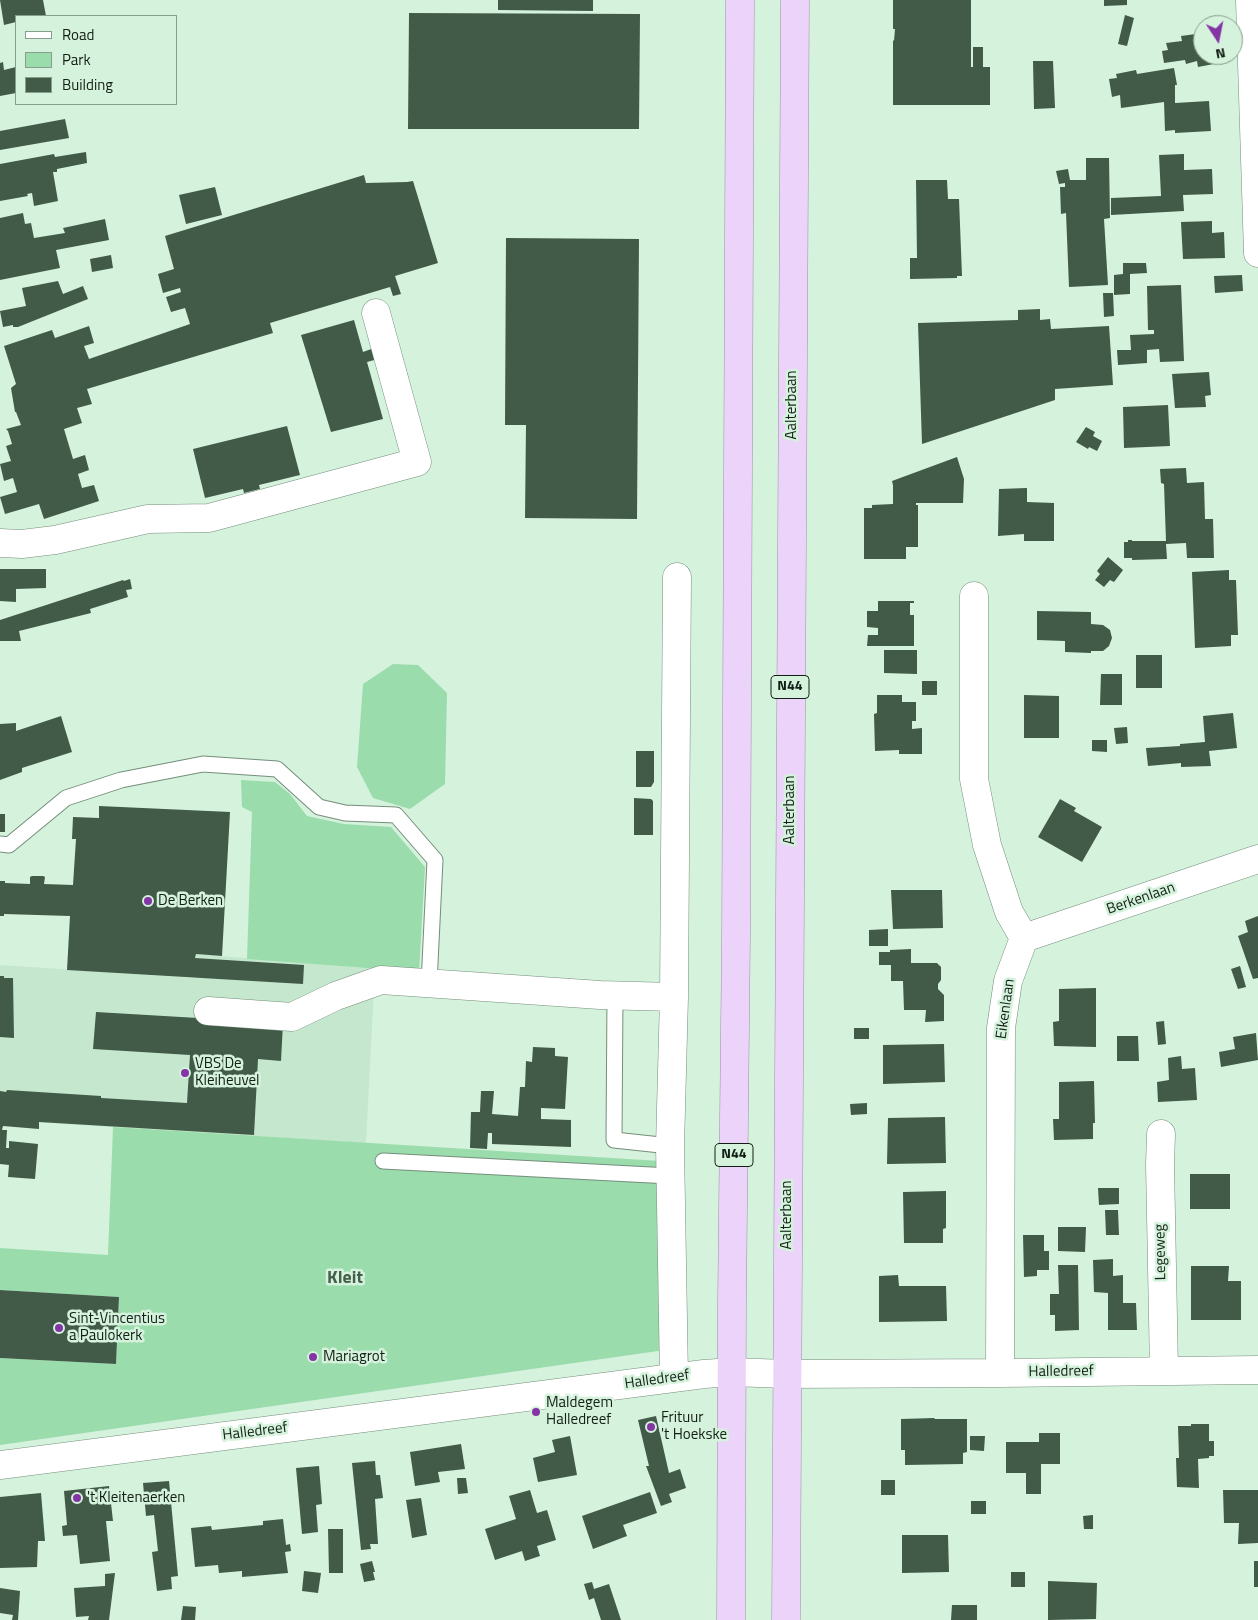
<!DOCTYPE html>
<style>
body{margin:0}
#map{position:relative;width:1258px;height:1620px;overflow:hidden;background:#d5f2dc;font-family:"Titillium Web",sans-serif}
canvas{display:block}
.legend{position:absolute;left:15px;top:15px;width:162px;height:90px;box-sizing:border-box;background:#d5f2dc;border:1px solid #879d8d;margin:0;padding:6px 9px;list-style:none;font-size:15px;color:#131e16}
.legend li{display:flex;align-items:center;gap:10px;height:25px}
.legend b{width:25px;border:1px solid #879d8d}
.north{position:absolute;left:1193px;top:15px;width:50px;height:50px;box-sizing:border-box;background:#d5f2dc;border:1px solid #879d8d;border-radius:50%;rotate:169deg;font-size:14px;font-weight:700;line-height:20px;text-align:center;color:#131e16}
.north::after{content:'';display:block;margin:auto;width:18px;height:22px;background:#8435a5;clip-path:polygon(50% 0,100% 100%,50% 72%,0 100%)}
</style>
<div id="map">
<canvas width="1258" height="1620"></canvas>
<ul class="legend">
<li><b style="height:6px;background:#fff"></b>Road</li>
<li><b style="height:14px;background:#9bdcad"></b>Park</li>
<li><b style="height:14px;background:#425a48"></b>Building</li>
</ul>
<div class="north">N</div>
</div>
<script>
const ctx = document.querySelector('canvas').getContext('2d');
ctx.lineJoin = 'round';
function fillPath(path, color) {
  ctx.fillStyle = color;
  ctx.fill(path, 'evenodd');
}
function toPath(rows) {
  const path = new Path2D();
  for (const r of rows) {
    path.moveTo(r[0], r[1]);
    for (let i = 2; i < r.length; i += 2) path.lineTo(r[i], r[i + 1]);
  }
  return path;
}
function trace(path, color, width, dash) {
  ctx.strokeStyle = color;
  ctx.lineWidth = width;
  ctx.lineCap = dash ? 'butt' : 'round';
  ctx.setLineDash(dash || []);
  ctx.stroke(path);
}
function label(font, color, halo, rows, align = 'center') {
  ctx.font = font + ' "Titillium Web",sans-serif';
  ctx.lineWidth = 5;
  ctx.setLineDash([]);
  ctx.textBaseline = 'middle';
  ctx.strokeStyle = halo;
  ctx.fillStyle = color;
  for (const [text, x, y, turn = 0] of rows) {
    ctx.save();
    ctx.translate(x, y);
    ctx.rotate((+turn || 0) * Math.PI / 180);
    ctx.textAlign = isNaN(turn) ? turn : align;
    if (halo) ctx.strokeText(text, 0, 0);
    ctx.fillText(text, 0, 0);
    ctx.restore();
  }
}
fillPath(toPath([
 [196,954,375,969,366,1143,0,1120,0,965,194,978]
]), '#c4e7cd');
fillPath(toPath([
 [393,664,418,665,447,693,445,784,410,809,373,798,357,767,363,684],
 [241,780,275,782,290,794,307,816,344,824,391,827,425,867,419,972,247,959,252,812,242,807],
 [113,1127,660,1161,665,1350,0,1445,0,1358,116,1364,119,1297,0,1290,0,1248,108,1255]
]), '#9bdcad');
fillPath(toPath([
 [0,0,43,0,46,16,16,16,16,22,4,25],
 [498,0,593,0,593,11,498,10],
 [893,0,971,0,971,67,973,67,973,47,983,47,983,67,990,67,990,105,893,105,893,40,894,41,895,29,893,29],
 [1104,0,1127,0,1127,5,1104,6],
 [409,13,640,14,639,129,408,129],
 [1125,15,1134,18,1127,46,1118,44],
 [1203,33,1203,55,1218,55,1219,63,1198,67,1197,61,1186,64,1185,60,1164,63,1162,51,1168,50,1166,43,1182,41,1181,36],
 [1033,61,1053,61,1055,108,1034,109],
 [3,62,4,70,16,67,16,93,0,96,0,63],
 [1174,68,1177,85,1175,85,1175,103,1209,101,1211,131,1175,133,1175,130,1165,131,1164,102,1121,108,1120,95,1112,97,1109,79,1117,78,1116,74,1136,70,1137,74],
 [65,119,69,138,0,150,0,131],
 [86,152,87,163,57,169,57,172,53,172,58,201,34,206,32,193,27,194,28,196,0,201,0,164,54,154,55,157],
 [1184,154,1184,170,1212,169,1213,194,1183,195,1184,211,1111,215,1111,198,1161,196,1159,155],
 [1086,158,1109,158,1110,218,1104,219,1108,285,1069,287,1066,213,1061,214,1060,187,1065,187,1065,183,1059,184,1056,171,1068,169,1070,180,1086,180],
 [364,175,366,183,407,182,413,181,438,263,395,276,401,294,393,296,390,287,270,323,273,333,87,389,92,404,77,408,82,423,64,429,73,459,85,455,89,470,78,474,82,488,94,485,99,501,44,519,39,504,5,514,0,497,17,492,13,478,4,481,0,464,11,461,6,446,12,444,8,431,6,429,21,425,16,412,15,412,11,388,16,384,4,346,52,330,55,338,89,326,94,343,84,346,89,359,190,324,185,308,171,312,166,297,181,292,180,288,163,293,158,274,174,269,165,236],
 [916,180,947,180,948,199,959,199,962,276,957,276,957,278,910,279,910,258,917,258],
 [215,187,222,215,186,224,179,195],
 [23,213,25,224,31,223,34,238,65,233,63,228,105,219,109,240,56,250,60,268,0,280,0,218],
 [1212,221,1212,233,1224,232,1225,258,1183,259,1181,222],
 [506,238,639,239,637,519,525,518,526,425,505,425],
 [111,255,113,268,92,272,90,259],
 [1123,263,1146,263,1147,273,1130,274,1130,294,1114,295,1114,275,1123,274],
 [1242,275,1243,291,1215,293,1214,276],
 [58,281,63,294,83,286,88,299,18,327,13,327,13,325,3,327,0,311,26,306,22,288],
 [1181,285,1184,361,1160,362,1159,349,1147,350,1147,363,1118,365,1117,350,1131,350,1130,335,1154,334,1154,330,1148,330,1147,286],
 [1103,293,1113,293,1114,316,1104,317],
 [1040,309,1040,320,1050,319,1051,329,1109,326,1113,385,1055,389,1055,400,922,444,918,323,1018,320,1018,310],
 [354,320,363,352,374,348,378,359,367,362,383,419,331,432,301,335],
 [1209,372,1211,395,1205,396,1206,407,1175,408,1172,374],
 [1168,405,1170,446,1124,448,1123,407],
 [287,426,300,475,259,485,260,489,244,493,243,489,205,498,193,449],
 [1086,427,1095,432,1093,436,1102,441,1097,451,1089,447,1088,449,1076,442],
 [957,457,964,479,963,503,916,503,916,505,918,505,918,547,906,547,906,559,864,559,864,508,872,508,872,505,893,504,893,485,892,481],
 [1186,468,1187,483,1204,482,1205,519,1213,519,1214,558,1187,558,1186,543,1166,544,1167,559,1132,560,1132,558,1124,558,1124,542,1128,542,1128,540,1132,540,1132,541,1166,541,1164,484,1161,483,1160,469],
 [1027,488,1027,502,1054,503,1054,541,1024,541,1024,534,998,536,999,489],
 [1108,557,1123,570,1114,582,1110,580,1104,587,1095,580,1100,574,1097,571],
 [0,569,46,569,46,588,16,589,16,602,0,601],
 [1229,570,1229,580,1236,580,1238,635,1231,635,1231,646,1195,648,1192,572],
 [130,579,132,589,126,590,128,597,90,609,91,613,19,631,21,641,0,641,0,620,123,580,124,581],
 [878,601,914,601,914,603,910,603,910,615,914,615,914,646,867,646,868,635,878,635,878,628,867,627,867,611,878,611],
 [1037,611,1091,612,1091,624,1103,625,1110,630,1112,638,1109,646,1103,651,1091,651,1091,653,1065,652,1065,641,1037,640],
 [884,650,917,650,917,674,884,673],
 [1136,655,1162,655,1162,688,1136,688],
 [1101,674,1122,674,1122,705,1100,705],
 [922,681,937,681,937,695,922,695],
 [877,695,902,695,902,702,916,702,916,721,912,721,912,729,922,728,922,754,899,754,899,750,875,751,874,714,877,713],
 [1024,695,1059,696,1059,738,1024,738],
 [1233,713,1237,748,1209,751,1211,766,1181,767,1181,763,1148,766,1146,748,1180,746,1180,744,1205,742,1203,716],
 [61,716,72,752,22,768,22,772,0,780,0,724,16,723,16,731],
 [1127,727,1128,743,1116,744,1114,728],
 [1092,740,1107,740,1107,752,1092,751],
 [636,751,654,751,654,782,651,787,636,787],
 [634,798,651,799,653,801,653,835,634,835],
 [1060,799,1076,808,1074,811,1102,827,1082,862,1038,837],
 [99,806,230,812,222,956,196,954,195,958,304,965,303,984,67,970,70,916,4,914,4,916,0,916,0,881,5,881,5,883,30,884,30,877,32,876,43,876,45,877,44,884,73,885,76,839,72,839,73,817,99,818],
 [0,814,5,814,5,832,0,832],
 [891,890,942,890,943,928,893,929],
 [1258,916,1258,978,1253,979,1238,936,1248,932,1245,921],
 [888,929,888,946,869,946,869,930],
 [911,949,911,963,937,963,941,967,941,980,938,984,938,989,944,995,944,1021,925,1022,926,1010,904,1010,903,981,891,981,891,965,879,965,879,952,890,952,890,950],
 [1240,966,1246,987,1238,989,1231,969],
 [0,976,4,976,4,978,13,978,14,1038,0,1037],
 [1096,988,1096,1047,1054,1046,1053,1022,1059,1021,1059,989],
 [96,1012,283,1023,281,1061,258,1059,254,1135,39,1122,39,1129,3,1126,2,1130,7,1130,6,1148,9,1148,9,1141,38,1144,35,1179,8,1177,9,1165,0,1164,0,1091,6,1092,7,1090,101,1096,101,1098,187,1103,190,1055,93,1049],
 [1164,1021,1166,1044,1158,1045,1156,1022],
 [854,1028,869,1028,869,1039,854,1039],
 [1256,1033,1258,1060,1221,1067,1219,1052,1235,1049,1233,1037],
 [1117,1036,1138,1036,1139,1061,1117,1061],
 [944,1044,945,1082,883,1084,883,1045],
 [533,1047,555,1048,555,1056,568,1057,565,1109,541,1108,541,1119,571,1120,571,1147,492,1144,492,1133,488,1133,487,1149,470,1148,471,1112,480,1112,481,1091,494,1091,492,1114,518,1116,520,1087,525,1087,526,1061,532,1062],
 [1181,1056,1182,1069,1195,1068,1197,1100,1158,1102,1157,1082,1169,1080,1168,1058],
 [1094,1081,1095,1123,1093,1123,1093,1139,1054,1140,1053,1119,1059,1119,1059,1082],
 [867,1103,867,1114,851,1115,850,1104],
 [945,1117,946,1163,887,1164,888,1118],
 [1190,1174,1230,1174,1230,1209,1190,1209],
 [1098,1188,1119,1188,1119,1204,1099,1205],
 [946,1191,946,1228,943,1229,943,1243,904,1243,903,1192],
 [1105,1210,1118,1210,1119,1235,1106,1235],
 [1058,1227,1086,1227,1085,1252,1058,1251],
 [1023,1235,1044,1235,1044,1251,1049,1251,1049,1270,1037,1270,1037,1276,1024,1277],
 [1113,1259,1113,1276,1123,1275,1123,1303,1136,1303,1137,1330,1108,1330,1108,1293,1094,1292,1093,1260],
 [1058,1265,1078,1265,1079,1330,1055,1331,1055,1315,1050,1315,1050,1294,1059,1294],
 [1191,1266,1229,1266,1228,1281,1241,1281,1241,1320,1191,1320],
 [898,1275,899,1286,946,1286,947,1321,879,1322,879,1276],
 [0,1290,119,1297,116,1364,0,1358],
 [656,1416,669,1473,680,1469,686,1488,669,1494,672,1502,661,1506,646,1466,649,1466,638,1420],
 [934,1418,935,1419,967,1419,967,1452,963,1453,963,1464,905,1465,905,1450,901,1450,901,1419],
 [1191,1424,1209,1424,1209,1441,1214,1441,1214,1456,1209,1456,1209,1458,1198,1459,1199,1488,1177,1487,1176,1458,1179,1458,1178,1426,1191,1426],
 [1039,1433,1060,1433,1060,1464,1041,1464,1041,1494,1026,1494,1026,1473,1006,1473,1006,1442,1039,1442],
 [570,1436,577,1475,538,1482,533,1458,555,1452,552,1440],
 [970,1436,985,1436,984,1451,970,1450],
 [461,1444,465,1469,438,1472,440,1482,415,1486,410,1452],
 [375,1461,376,1475,380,1475,383,1498,375,1499,378,1544,370,1544,371,1549,361,1550,352,1463],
 [319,1466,322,1504,316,1505,318,1532,302,1534,296,1468],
 [457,1478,466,1478,468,1493,458,1494],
 [881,1480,895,1480,895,1495,881,1495],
 [169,1481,178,1576,171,1577,172,1589,157,1591,152,1552,158,1551,154,1515,146,1516,143,1483],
 [109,1486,113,1521,106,1521,110,1561,80,1564,77,1535,63,1536,62,1526,67,1525,64,1491],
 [530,1490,537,1513,547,1510,556,1540,537,1546,540,1556,525,1561,522,1551,495,1560,485,1529,516,1519,509,1496],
 [1223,1490,1258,1490,1258,1543,1238,1544,1239,1523,1224,1523],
 [650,1492,657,1513,623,1525,627,1536,593,1549,582,1516],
 [41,1493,45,1541,38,1541,37,1567,0,1568,0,1497],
 [421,1498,427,1535,412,1538,406,1500],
 [971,1501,986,1501,986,1514,971,1514],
 [1093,1515,1093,1529,1084,1529,1083,1516],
 [283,1519,286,1545,290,1544,291,1551,285,1552,288,1573,242,1577,242,1571,219,1573,218,1565,195,1567,191,1528,211,1526,212,1530,263,1525,263,1521],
 [328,1529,343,1529,343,1573,329,1573],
 [902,1535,948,1535,949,1572,902,1573],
 [372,1561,375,1572,373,1572,375,1580,364,1582,360,1564],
 [1254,1561,1258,1561,1258,1587,1254,1587],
 [304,1571,321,1573,318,1593,302,1591],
 [1011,1572,1025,1572,1025,1587,1011,1587],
 [115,1573,109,1620,88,1620,89,1616,76,1617,74,1588,105,1586,105,1574],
 [1048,1581,1097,1583,1096,1619,1048,1620],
 [592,1582,594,1589,609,1584,621,1620,601,1620,594,1598,589,1600,584,1584],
 [0,1588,20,1591,18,1620,12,1620,13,1615,0,1613],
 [952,1605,977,1605,977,1620,951,1620],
 [183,1606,196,1607,195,1620,181,1620]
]), '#425a48');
const service = toPath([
 [0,844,9,845,66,798,121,780,203,764,277,769,319,807,345,813,396,815,435,860,429,984],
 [615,995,614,1140,670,1146],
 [383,1161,670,1176]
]);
const minor = toPath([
 [1250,0,1258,253],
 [0,543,22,544,55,540,148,519,209,518,417,462,376,313],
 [974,596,974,779,987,845,1009,912,1024,938,1008,981,1001,1028,1000,1373],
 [1024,938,1258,859],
 [208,1011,292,1017,336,996,381,980,600,995,674,997],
 [1161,1134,1160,1164,1164,1370],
 [674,1378,670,1146,674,997,677,577],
 [0,1465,704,1374,732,1372,786,1374,1000,1373,1258,1370]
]);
const trunk = toPath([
 [731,1620,732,1301,736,937,740,0],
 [786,1620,795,0]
]);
trace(service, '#748e7b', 17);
trace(minor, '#748e7b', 29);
trace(trunk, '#9d8ca9', 29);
trace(service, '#fff', 15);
trace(minor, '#fff', 28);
trace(trunk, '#ecd3fa', 28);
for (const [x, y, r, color] of [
 [148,901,5,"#8435a5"],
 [185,1073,5,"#8435a5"],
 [59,1328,5,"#8435a5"],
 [313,1357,5,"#8435a5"],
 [536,1412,5,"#8435a5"],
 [651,1427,5,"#8435a5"],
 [77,1498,5,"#8435a5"]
]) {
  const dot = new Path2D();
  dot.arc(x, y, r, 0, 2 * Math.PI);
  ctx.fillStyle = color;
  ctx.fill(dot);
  trace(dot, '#d5f2dc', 2);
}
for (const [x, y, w] of [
 [790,687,38],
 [734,1155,38]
]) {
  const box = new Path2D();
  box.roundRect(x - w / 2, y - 11.5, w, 23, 4);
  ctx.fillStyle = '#d5f2dc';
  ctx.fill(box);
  trace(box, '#131e16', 1);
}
label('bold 14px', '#131e16', null, [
 ["N44",790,687],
 ["N44",734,1155]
]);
label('15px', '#131e16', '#d5f2dc', [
 ["Aalterbaan",792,405,-90],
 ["Aalterbaan",790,810,-90],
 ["Berkenlaan",1141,899,-19],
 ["Eikenlaan",1006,1009,-82],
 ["Aalterbaan",787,1215,-90],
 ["Legeweg",1161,1252,-91],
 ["Halledreef",1061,1372,-1],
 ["Halledreef",657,1380,-8],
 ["Halledreef",255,1432,-7]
]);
label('15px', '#131e16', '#d5f2dc', [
 ["De Berken",158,901],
 ["VBS De",195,1064],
 ["Kleiheuvel",195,1081],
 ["Sint-Vincentius",69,1319],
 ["a Paulokerk",69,1336],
 ["Mariagrot",323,1357],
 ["Maldegem",546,1403],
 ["Halledreef",546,1420],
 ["Frituur",661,1418],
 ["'t Hoekske",661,1435],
 ["'t Kleitenaerken",87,1498]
], 'left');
label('bold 18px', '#465f4c', '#d5f2dc', [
 ["Kleit",345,1279]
]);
</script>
